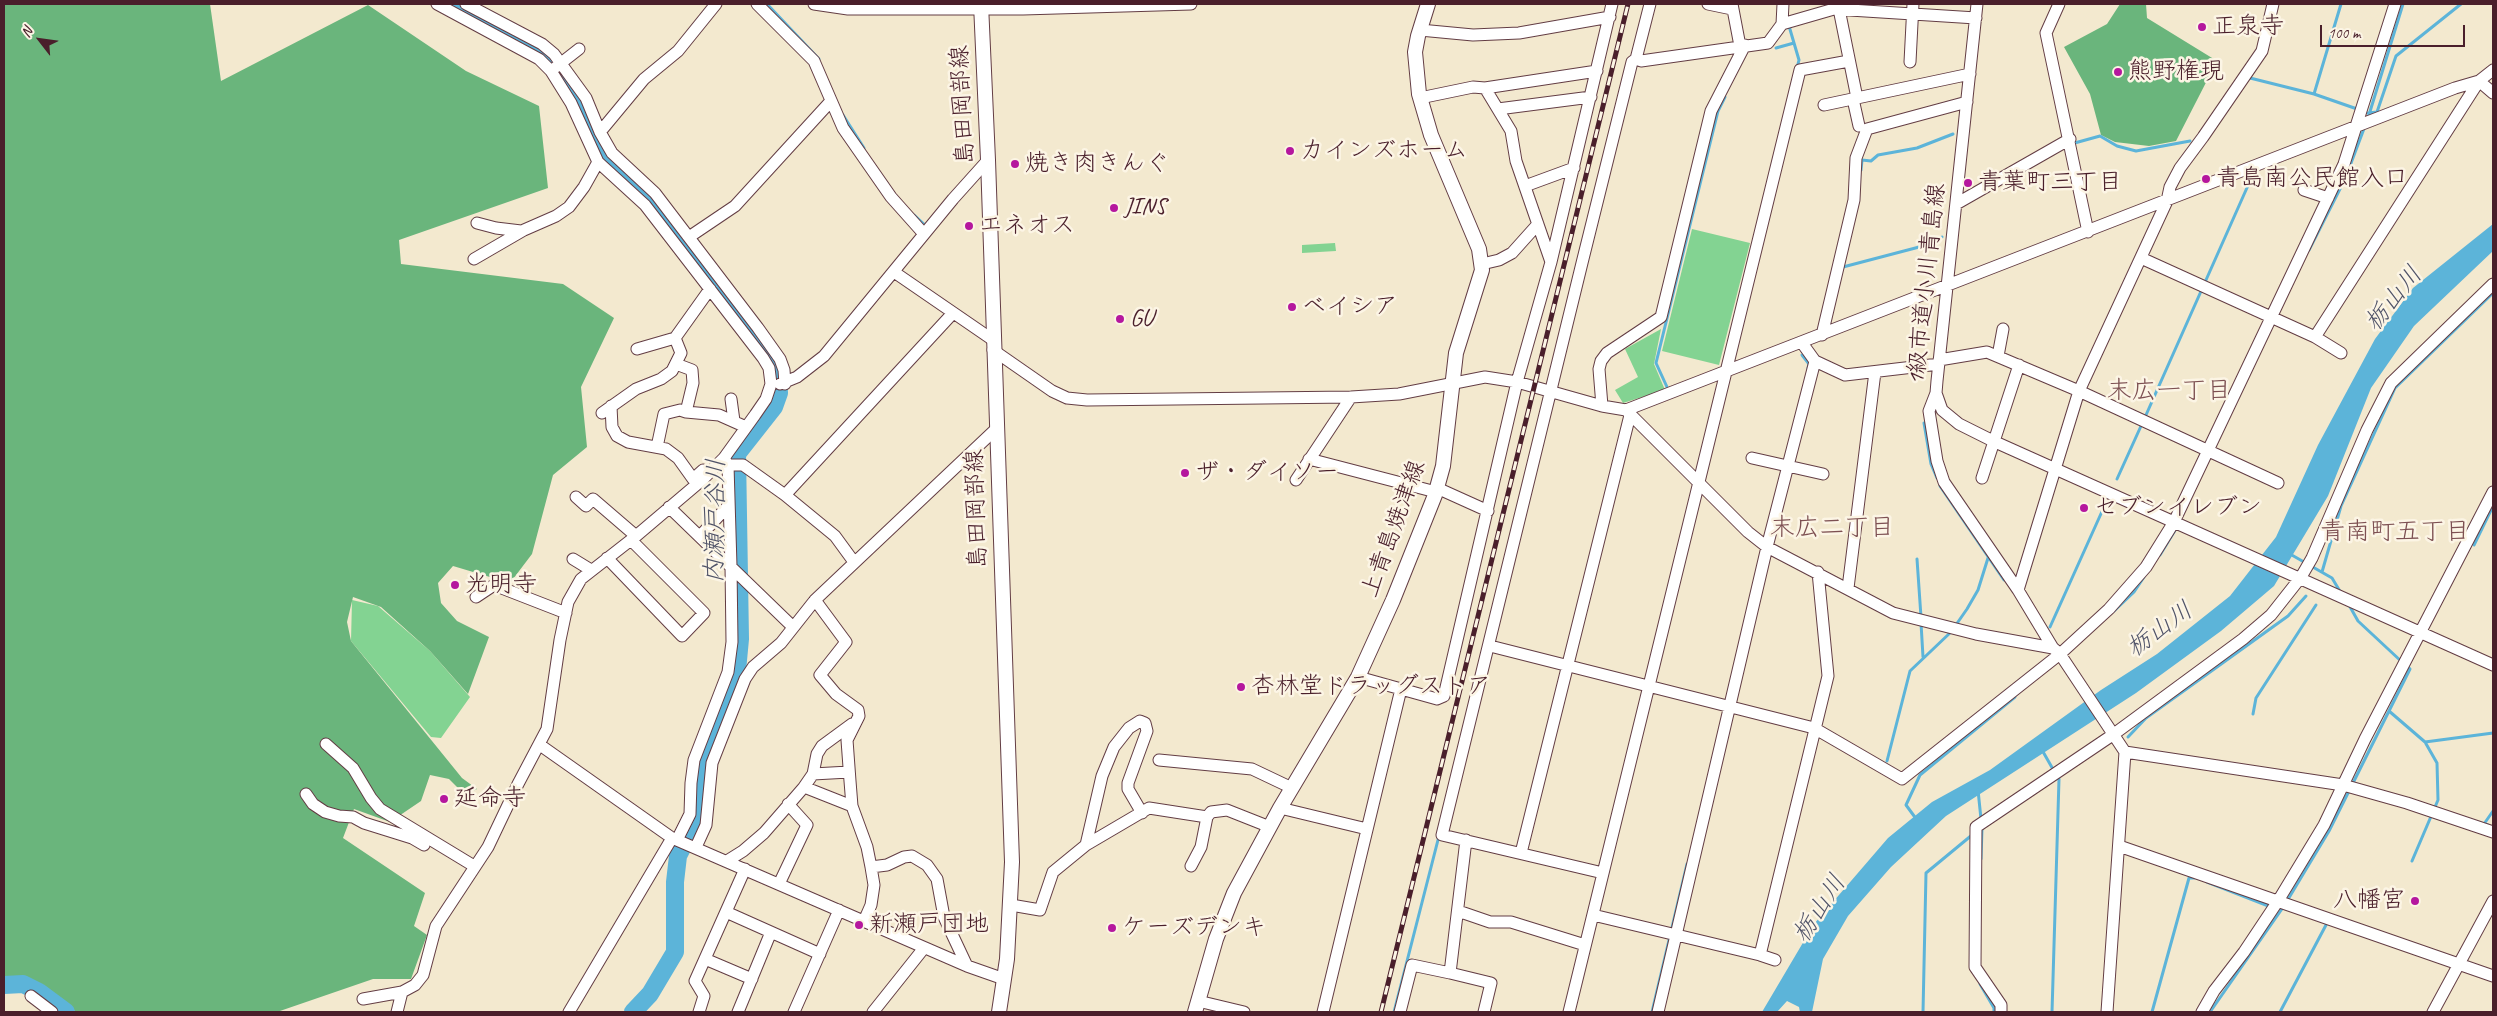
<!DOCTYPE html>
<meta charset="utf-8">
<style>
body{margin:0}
#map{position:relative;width:2497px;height:1016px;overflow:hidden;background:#f3e9cf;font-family:Caveat,sans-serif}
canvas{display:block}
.frame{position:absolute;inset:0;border:5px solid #4a1f2b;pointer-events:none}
.north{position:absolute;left:15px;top:15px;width:50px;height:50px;-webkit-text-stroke:4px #fcf5e5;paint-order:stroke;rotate:300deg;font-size:14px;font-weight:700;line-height:20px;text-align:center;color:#4a1f2b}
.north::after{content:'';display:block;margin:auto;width:18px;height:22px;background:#4a1f2b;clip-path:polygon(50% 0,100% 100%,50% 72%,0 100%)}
.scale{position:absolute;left:2320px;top:25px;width:145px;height:22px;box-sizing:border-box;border:2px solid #4a1f2b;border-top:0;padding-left:6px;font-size:15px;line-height:18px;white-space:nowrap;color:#4a1f2b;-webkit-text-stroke:4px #fcf5e5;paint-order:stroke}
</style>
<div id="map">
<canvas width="2497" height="1016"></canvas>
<div class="frame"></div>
<div class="north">N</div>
<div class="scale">100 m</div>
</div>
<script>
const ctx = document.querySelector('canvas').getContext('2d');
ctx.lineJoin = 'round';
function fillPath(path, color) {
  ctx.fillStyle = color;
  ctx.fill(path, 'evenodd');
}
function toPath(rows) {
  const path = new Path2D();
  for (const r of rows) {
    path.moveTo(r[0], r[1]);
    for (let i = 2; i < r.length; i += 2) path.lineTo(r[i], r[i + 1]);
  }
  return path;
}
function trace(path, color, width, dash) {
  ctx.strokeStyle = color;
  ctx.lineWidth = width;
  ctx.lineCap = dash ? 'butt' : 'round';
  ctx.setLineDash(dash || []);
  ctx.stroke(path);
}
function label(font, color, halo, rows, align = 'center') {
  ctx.font = font + ' Caveat,"Klee One",sans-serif';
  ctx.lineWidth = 5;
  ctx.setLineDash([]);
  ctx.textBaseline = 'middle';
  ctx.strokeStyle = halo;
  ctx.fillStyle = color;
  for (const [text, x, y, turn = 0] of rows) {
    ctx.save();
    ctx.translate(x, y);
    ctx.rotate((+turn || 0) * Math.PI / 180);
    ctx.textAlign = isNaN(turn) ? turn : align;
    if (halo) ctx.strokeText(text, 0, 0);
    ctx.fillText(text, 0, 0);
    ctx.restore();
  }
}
fillPath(toPath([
 [1692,229,1750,243,1719,365,1662,351],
 [1335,243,1336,251,1302,253,1302,245],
 [1661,329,1654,364,1665,390,1623,403,1615,390,1638,377,1625,349],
 [352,600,378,606,430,651,470,697,441,738,431,737,351,641]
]), '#83d392');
fillPath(toPath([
 [4,4,210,4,221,81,368,5,466,71,539,106,548,188,399,240,401,264,563,284,614,318,581,387,587,447,553,475,532,554,510,583,453,566,438,583,441,603,457,621,489,637,468,694,430,651,381,607,353,597,347,622,351,641,462,778,477,789,465,795,449,779,430,775,421,801,390,822,354,809,343,838,425,893,414,926,427,935,411,979,373,979,277,1012,75,1011,4,979],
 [2120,4,2146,4,2147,18,2217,61,2176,141,2149,146,2115,142,2101,135,2090,94,2064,47,2107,24]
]), '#6ab57c');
fillPath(toPath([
 [2493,224,2493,251,2414,326,2371,388,2328,496,2274,586,2221,631,2136,693,1946,816,1891,867,1848,916,1823,959,1812,1012,1800,1012,1799,1007,1787,1001,1777,1012,1762,1012,1814,924,1888,838,1932,802,1990,770,2101,690,2157,654,2230,596,2276,537,2318,445,2375,339,2413,288]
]), '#5cb4d9');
trace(toPath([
 [767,4,819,59],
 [1789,26,1799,60,1797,68],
 [1776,48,1794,43],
 [2250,78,2314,94,2360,110],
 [2314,94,2341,4],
 [2368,113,2377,112,2396,56,2461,4],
 [843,115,864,148],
 [2368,118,2403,4],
 [2071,144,2100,136,2117,146,2136,151,2190,141],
 [1861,170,1862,160,1871,161,1878,155,1917,148,1953,134],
 [914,215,926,226],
 [2309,250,2345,179,2365,126],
 [1843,267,1923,246,1942,237],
 [1802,355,1809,364,1808,368],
 [1667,387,1656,363,1718,111,1725,97],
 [2146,415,2250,181],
 [1924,423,1931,464,1937,478],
 [2117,479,2141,426],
 [1940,486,2004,580],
 [2474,545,2493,506],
 [2290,554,2332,578,2341,593],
 [2160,555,2177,527],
 [1917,559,1921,617],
 [2322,572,2341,506,2395,388,2493,293],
 [2349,605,2358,621,2402,662],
 [2114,611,2134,592,2144,577],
 [1921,623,1923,657],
 [2050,627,2104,507],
 [2389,711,2425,742,2437,763,2438,800,2412,861],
 [2253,714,2256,698,2316,605],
 [2128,737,2146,718,2288,616,2306,596],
 [2425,742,2493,733],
 [2042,750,2054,771],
 [1887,761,1910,671,1951,632,1967,609,1978,590,1988,558],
 [1978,790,1981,819],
 [1917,820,1906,805,1920,775,2015,697],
 [2488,825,2484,824,2493,811],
 [1981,859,1982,828],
 [2207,882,2271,907],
 [2287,901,2329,831,2410,669,2407,666],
 [1980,984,1994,1008,1994,1012],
 [1394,1012,1439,836],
 [1652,1012,1687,864],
 [1923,1012,1926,873,1972,835],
 [2052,1012,2059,779,2057,776],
 [2152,1012,2189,878,2194,878],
 [2210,1012,2284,906],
 [2280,1012,2326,925]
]), '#5cb4d9', 3);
trace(toPath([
 [449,4,532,47,551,61,567,80,580,102,602,150,609,160,649,198,772,357,778,373,779,393,774,407,737,454,740,639,737,671,708,742,700,772,699,806,694,824,678,856,675,882,675,952,650,994,633,1012],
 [4,985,23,984,39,992,66,1012]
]), '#5cb4d9', 18);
const minor = toPath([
 [466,4,542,44,554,54,586,98,600,132],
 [716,4,678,51,644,79,600,132,612,153,655,193,758,328,780,359,784,370,785,384],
 [757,4,814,61,843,128,891,197,924,234],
 [814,4,848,9,1023,9,1191,4],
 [1708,4,1732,9],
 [1732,4,1740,46],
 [1977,4,1937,381,1936,393,1942,410,1959,424,1993,441,2493,665],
 [2059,4,2046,33,2088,232],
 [1839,9,1857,98,1970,74],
 [1782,24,1834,9,1976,18],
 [1420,30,1473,35,1519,33,1610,17],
 [1636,59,1641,61,1768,43,1782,24,1783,4],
 [1910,62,1913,4],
 [556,67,579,49],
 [2479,81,2493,93],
 [1485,88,1511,131,1516,161,1551,262],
 [1420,98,1473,87,1485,88,1597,71],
 [1853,99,1859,126],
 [1824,105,1857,98],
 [1498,109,1591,97],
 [1525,186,1574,168],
 [2304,190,2328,198],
 [1956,204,2070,139],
 [477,223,496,228,521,231],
 [689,237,735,206,831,101],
 [2141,258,2315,337,2341,353],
 [474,259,524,230,556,216,569,207,584,187,598,162],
 [1482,264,1499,260,1512,253,1538,224],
 [894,272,993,340],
 [1822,335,1854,200,1856,158,1867,129,1967,102],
 [2315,337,2479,81,2493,70],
 [1802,343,1815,361,1845,375,1939,364],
 [637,349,675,338],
 [993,350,1052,391,1067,398,1087,400,1351,397,1399,394,1485,377,1517,382,1602,406,1626,410,2455,88,2479,81],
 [1998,356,2003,329],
 [1939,360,1987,352,2079,391,2278,483],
 [676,364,692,370,693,383,686,412,719,415,746,427],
 [780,384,797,377,824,356,953,199,988,160],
 [1936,393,1929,411,1937,461,1944,482,2018,590,2053,648,2060,654,2125,752,2107,1012],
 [731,399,734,421],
 [611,406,612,427,617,436,628,442,666,449,678,458,693,479,703,470],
 [1602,406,1599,369,1601,361,1607,353,1661,317,1711,111,1745,45],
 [1626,410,1748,532,1767,547,1893,613,1976,634,2053,648],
 [602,413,636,389,661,379,672,371,681,353,675,338,710,289],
 [657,447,664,414,680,410,686,412],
 [1752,458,1823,474],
 [1309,459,1436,492],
 [728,465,743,465,785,495,835,536,854,562],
 [1982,478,2019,365],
 [1296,480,1351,397],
 [1437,488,1488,511],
 [785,495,953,313],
 [576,497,586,506,593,499,636,536],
 [669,507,793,627],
 [700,536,729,505],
 [607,558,682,636,704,613,631,540],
 [573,559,591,570],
 [1848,588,1875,372],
 [2018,590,2079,391,2167,201,2170,187,2180,168,2203,137,2262,51,2273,4],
 [476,597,494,585,566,613],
 [815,600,846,642,820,675,836,694,858,710,859,716,847,740,850,781,852,806,867,847,871,867,887,865,904,857,912,856,927,865,937,879,944,917,967,966],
 [1490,646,1814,728,1902,779,2060,654,2109,609,2146,567,2174,522,2344,164,2395,4],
 [1358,677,1437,699,1444,696,1517,382,1551,262,1612,4],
 [326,744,353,768,371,798,380,809,474,866],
 [540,745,672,838,967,966,1004,979],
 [2125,752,2343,785,2407,803,2493,832],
 [1159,760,1252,769,1292,788],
 [813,774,849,772],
 [804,787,813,774,817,754,822,746,852,724],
 [306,794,313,804,325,812,339,816,353,817,364,823,412,838,424,845],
 [1280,808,1367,829],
 [677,840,690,814,691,783,694,760,728,672,732,642,731,566,728,465,724,458],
 [1466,840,1450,973,1491,983,1484,1012],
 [1086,845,1102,776,1114,747,1129,728,1140,721,1145,723,1147,731,1128,783,1128,789,1142,813],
 [2119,846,2493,976],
 [696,847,706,825,712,763,745,679,753,667,781,643,815,600,996,429],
 [1521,853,1630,415],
 [727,861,743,851,764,833,804,787,852,806],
 [1191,866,1201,847,1207,817],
 [1603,873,1442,835,1582,263,1632,62,1636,59,1650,4],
 [779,884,807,825,788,804],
 [1011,905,1040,910,1053,872,1086,845,1149,808,1207,817,1211,812,1227,810,1270,827],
 [1458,911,1490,922,1511,922,1585,945],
 [726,912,820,954],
 [1593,915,1760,955,1828,676,1818,572],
 [864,921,871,905,874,885,871,867],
 [1760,955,1775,960],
 [705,959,752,979],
 [31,996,52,1012],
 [363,999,402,992,415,985,423,975,436,926,488,847,518,784,547,729,560,640,568,602,581,579,636,536,702,480,724,458,755,415,766,399,771,384,769,368,763,358,645,205,598,162,571,103,551,71,539,59,437,4],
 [1198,1001,1244,1012],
 [397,1012,402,992],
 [569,1012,672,838],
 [699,1012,704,996,695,981,745,869],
 [738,1012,771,932],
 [794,1012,839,910],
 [873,1012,924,948],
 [1323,1012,1401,689],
 [1400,1012,1412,965,1450,973],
 [1569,1012,1800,70,1849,61],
 [1658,1012,1767,547,1815,361],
 [2001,1012,2001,1005,1975,967,1976,827,2114,734,2243,639,2271,615,2301,577,2312,558,2367,430,2391,383,2493,284],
 [2202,1012,2214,991,2244,952,2278,901,2324,825,2365,739,2493,492],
 [2433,1012,2493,901]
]);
const major = toPath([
 [981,4,988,160,1012,862,1007,959,999,1012],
 [1195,1012,1216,939,1234,893,1280,808,1358,677,1393,600,1435,495,1443,466,1456,353,1482,270,1479,249,1431,135,1419,94,1415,52,1418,36,1428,4]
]);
trace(minor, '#633d44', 13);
trace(major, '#633d44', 16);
trace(minor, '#fff', 11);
trace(major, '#fff', 14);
const rail = toPath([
 [1381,1012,1628,4]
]);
trace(rail, '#4a1f2b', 5);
trace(rail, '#fcf5e5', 3, [9]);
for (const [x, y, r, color] of [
 [2202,27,5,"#b5179e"],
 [2118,72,5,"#b5179e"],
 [1290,151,5,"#b5179e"],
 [1015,164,5,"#b5179e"],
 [2206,179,5,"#b5179e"],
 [1968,183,5,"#b5179e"],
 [1114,208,5,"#b5179e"],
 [969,226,5,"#b5179e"],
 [1292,307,5,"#b5179e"],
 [1120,319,5,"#b5179e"],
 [1185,473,5,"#b5179e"],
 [2084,508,5,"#b5179e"],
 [455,585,5,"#b5179e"],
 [1241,687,5,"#b5179e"],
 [444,799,5,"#b5179e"],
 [2415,901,5,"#b5179e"],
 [859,925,5,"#b5179e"],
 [1112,928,5,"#b5179e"]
]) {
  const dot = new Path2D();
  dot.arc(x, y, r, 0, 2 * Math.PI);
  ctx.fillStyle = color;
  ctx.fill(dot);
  trace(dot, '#fcf5e5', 2);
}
label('24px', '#4a1f2b', '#fcf5e5', [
 ["正泉寺",2212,27],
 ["熊野権現",2128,72],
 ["カインズホーム",1300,151],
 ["焼き肉きんぐ",1025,164],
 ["青島南公民館入口",2216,179],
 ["青葉町三丁目",1978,183],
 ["JINS",1124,208],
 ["エネオス",979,226],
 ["ベイシア",1302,307],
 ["GU",1130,319],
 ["ザ・ダイソー",1195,473],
 ["セブンイレブン",2094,508],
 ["光明寺",465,585],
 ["杏林堂ドラッグストア",1251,687],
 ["延命寺",454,799],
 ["八幡宮",2405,901,"right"],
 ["新瀬戸団地",869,925],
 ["ケーズデンキ",1122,928]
], 'left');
label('24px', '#4a1f2b', '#fcf5e5', [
 ["島田岡部線",963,105,-93],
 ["1級市道小川青島線",1927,284,-84],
 ["島田岡部線",977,509,-92],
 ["上青島焼津線",1394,529,-70]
]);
label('italic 25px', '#505368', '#fcf5e5', [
 ["栃山川",2394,299,-51],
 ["内瀬戸谷川",716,521,-89],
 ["栃山川",2160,630,-36],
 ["栃山川",1820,909,-57]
]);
label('25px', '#7d5052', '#fcf5e5', [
 ["末広一丁目",2169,391],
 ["末広二丁目",1832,528],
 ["青南町五丁目",2395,532]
]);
</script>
